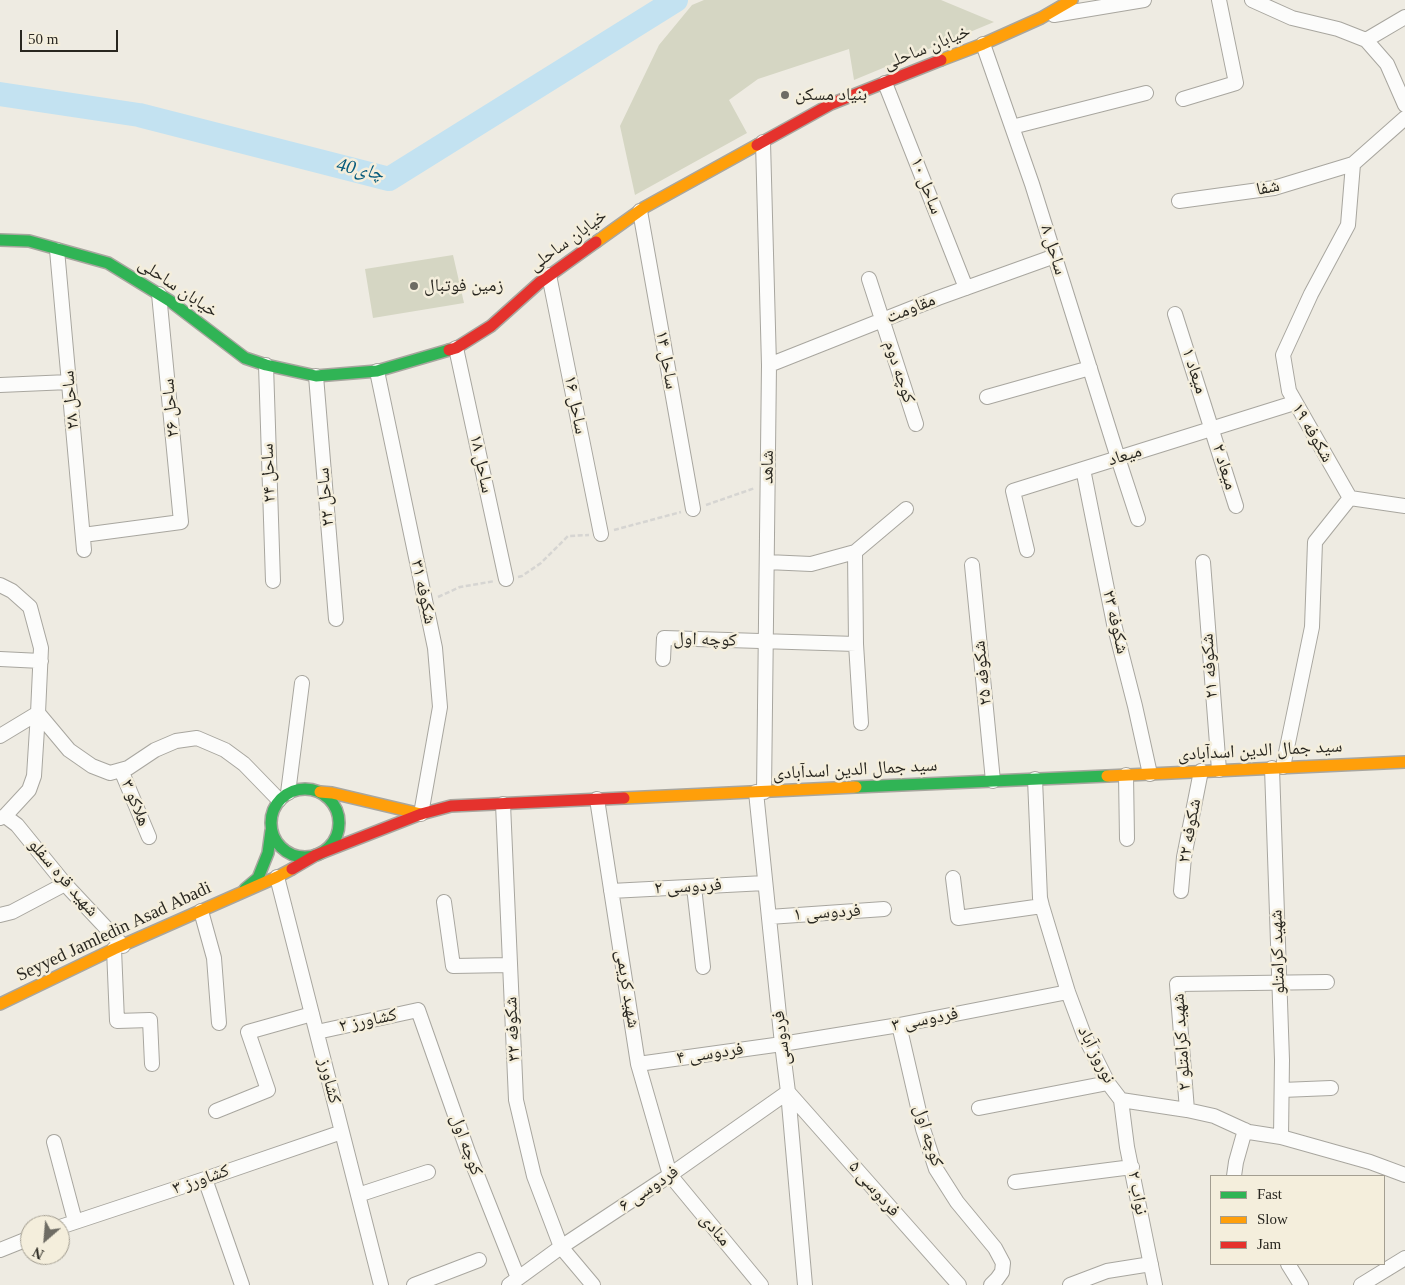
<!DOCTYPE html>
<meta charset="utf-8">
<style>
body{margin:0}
#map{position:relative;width:1405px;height:1285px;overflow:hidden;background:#eeebe2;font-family:"Times New Roman",serif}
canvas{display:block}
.legend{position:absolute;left:1210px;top:1175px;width:175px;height:90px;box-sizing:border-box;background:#f4eedc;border:1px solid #a39e91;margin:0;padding:6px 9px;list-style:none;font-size:15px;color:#292720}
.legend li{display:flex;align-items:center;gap:10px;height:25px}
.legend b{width:25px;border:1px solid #a39e91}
.north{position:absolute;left:20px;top:1215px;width:50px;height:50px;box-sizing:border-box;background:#f4eedc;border:1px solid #a39e91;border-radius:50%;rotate:207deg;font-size:14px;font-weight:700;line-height:20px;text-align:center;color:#292720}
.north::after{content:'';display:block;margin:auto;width:18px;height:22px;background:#6e6c64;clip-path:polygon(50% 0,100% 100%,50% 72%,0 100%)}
.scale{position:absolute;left:20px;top:30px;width:98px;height:22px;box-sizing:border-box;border:2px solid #292720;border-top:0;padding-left:6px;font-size:15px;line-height:18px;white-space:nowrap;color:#292720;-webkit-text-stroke:4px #f4eedc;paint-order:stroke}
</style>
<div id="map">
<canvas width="1405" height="1285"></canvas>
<ul class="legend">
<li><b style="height:6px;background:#30b455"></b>Fast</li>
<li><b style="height:6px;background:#ff9f0a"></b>Slow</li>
<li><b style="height:6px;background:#e5322d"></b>Jam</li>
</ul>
<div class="north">N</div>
<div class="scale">50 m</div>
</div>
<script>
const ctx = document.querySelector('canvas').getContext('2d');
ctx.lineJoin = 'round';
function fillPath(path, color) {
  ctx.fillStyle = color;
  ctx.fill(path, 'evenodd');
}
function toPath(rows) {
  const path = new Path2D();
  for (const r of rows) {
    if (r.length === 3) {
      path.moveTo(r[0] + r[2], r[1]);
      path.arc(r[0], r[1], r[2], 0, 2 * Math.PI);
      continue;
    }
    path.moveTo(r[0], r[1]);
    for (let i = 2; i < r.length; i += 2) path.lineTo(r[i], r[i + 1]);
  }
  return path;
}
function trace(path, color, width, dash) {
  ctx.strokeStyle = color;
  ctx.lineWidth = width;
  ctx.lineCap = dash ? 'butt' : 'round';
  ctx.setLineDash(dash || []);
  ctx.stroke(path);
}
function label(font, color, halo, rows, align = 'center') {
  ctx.font = font + ' "Times New Roman","Noto Naskh Arabic",serif';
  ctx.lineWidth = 5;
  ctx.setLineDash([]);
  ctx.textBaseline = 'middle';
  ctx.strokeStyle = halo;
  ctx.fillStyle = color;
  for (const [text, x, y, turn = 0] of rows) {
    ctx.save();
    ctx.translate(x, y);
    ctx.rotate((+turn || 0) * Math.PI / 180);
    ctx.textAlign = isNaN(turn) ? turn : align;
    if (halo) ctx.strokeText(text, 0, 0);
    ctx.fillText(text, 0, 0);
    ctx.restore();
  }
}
fillPath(toPath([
 [704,0,941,0,994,22,854,80,849,49,758,79,729,100,747,133,635,195,620,126,659,45,692,5],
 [453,255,464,303,373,318,365,269]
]), '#d5d6c3');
trace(toPath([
 [0,94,139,115,389,179,676,0]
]), '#c3e2f1', 24);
const street = toPath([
 [1252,0,1292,18,1338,29,1366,40,1387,64,1405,105],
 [1054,15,1144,0],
 [1366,40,1405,17],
 [983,44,1032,184,1118,458,1138,519],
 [885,83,966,288],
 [1183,99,1236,83,1219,0],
 [1012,127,1146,93],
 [763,142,769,365,764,792],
 [1179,201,1274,188,1353,164],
 [640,211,693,509],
 [57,250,84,550],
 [549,275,601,534],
 [869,279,916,424],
 [1175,314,1236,506],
 [456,348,506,579],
 [266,365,273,581],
 [769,365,938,298,1055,256],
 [377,371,435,648,440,707,421,814],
 [316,376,336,619],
 [0,385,69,382],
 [987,397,1090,368],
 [1083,469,1114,624,1135,706,1150,774],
 [1350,498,1405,506],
 [83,535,181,522,159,294],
 [1027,550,1013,491,1294,403],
 [855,552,856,644,861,723],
 [767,562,811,564,855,552,906,509],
 [1203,562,1219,770],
 [972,565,993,781],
 [0,585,12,591,30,607,41,648,38,713,69,750,92,766,110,773,128,768,155,750,176,741,197,738,225,750,244,764,279,800],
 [0,659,41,661],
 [663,659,664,638,856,644],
 [0,736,38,713],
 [1283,767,1312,627,1315,542,1350,498,1289,391,1283,355,1311,294,1348,225,1353,164,1405,118],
 [1272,768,1282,1060,1281,1137],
 [121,770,149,837],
 [1126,775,1127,839],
 [1035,779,1040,898,1042,906,1068,992,1084,1035,1108,1083,1121,1100,1187,1110,1214,1116,1249,1132,1281,1137,1370,1162,1405,1175],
 [756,792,782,1044,788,1092,805,1285],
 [288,793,302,683],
 [597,799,638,1064,670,1175,761,1285],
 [503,804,516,1100,534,1176,561,1247,593,1285],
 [5,816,29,790,34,776,38,713],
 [0,818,5,816,17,825,65,884,123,946],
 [277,877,381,1285],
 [953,878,958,918,1042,906],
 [694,887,703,967],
 [611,891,765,883],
 [1181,891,1184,857,1201,771],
 [444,902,453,966,510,965],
 [201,911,214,958,219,1023],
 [0,915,12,912,65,884],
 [769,917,884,909],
 [114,949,117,1021,150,1020,152,1064],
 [899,1025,923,1129,936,1169,957,1202,995,1248,1003,1263,1002,1272,997,1279,991,1285],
 [317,1032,418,1010,468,1152,518,1278],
 [638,1064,782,1044,899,1025,1068,992],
 [1282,1090,1331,1088],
 [1121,1100,1127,1147,1155,1285],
 [979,1108,1108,1083],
 [1187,1110,1177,984,1327,982],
 [216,1111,268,1090,248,1032,312,1014],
 [54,1142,75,1221],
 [1234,1176,1236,1162,1245,1130],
 [205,1179,242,1285],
 [1015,1182,1132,1167],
 [358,1195,428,1172],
 [60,1227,205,1179,342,1132],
 [0,1250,30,1238],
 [1288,1264,1301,1285],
 [414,1285,479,1260],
 [509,1285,561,1247,670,1175,788,1092,959,1285],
 [1070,1285,1107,1271,1151,1264],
 [1361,1285,1405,1258]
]);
const fast = toPath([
 [0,240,29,241,108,263,170,301,245,358,266,365,316,376,377,371,449,350],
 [856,787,1107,776],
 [305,823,34],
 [245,889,258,878,268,853,271,831]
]);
const slow = toPath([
 [941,60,983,44,1041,18,1072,0],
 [596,242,645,207,757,145],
 [1107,776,1405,762],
 [320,792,332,793,421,814],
 [624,798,856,787],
 [0,1004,114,949,277,877,292,869]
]);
const jam = toPath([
 [757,145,831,104,941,60],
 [449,350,456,348,491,326,539,283,596,242],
 [292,869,316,855,421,814,451,806,624,798]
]);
trace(street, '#a8a69f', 16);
trace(fast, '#a8a69f', 14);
trace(slow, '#a8a69f', 14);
trace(jam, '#a8a69f', 14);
trace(toPath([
 [706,505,755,488],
 [614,530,681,512],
 [518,577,522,576,541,563,568,536,589,535],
 [438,597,460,587,495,581]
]), '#d6d5d2', 2.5, [5, 2.5]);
trace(street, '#fcfcfb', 14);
trace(fast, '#30b455', 11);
trace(slow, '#ff9f0a', 11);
trace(jam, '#e5322d', 11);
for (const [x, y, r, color] of [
 [785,95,5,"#6e6c64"],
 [414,286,5,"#6e6c64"]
]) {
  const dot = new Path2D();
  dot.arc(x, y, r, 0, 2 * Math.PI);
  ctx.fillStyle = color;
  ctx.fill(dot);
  trace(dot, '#f4eedc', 2);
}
label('18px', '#292720', '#f4eedc', [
 ["خیابان ساحلی",927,48,-22],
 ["ساحل ۱۰",926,186,69],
 ["شفا",1268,188,-11],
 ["خیابان ساحلی",568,241,-36],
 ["ساحل ۸",1053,250,73],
 ["خیابان ساحلی",178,288,34],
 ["مقاومت",911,309,-22],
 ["ساحل ۱۴",666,360,80],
 ["میعاد ۱",1194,371,72],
 ["کوچه دوم",899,372,72],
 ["ساحل ۲۸",71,400,-95],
 ["ساحل ۱۶",575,405,79],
 ["ساحل ۲۶",171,408,-95],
 ["شکوفه ۱۹",1312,433,60],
 ["میعاد",1125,456,-17],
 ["ساحل ۱۸",481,464,78],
 ["شاهد",768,467,-89],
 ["میعاد ۲",1224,467,73],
 ["ساحل ۲۴",269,473,-92],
 ["ساحل ۲۲",326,497,-95],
 ["شکوفه ۳۱",423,592,78],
 ["شکوفه ۲۳",1115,622,77],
 ["کوچه اول",705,640,2],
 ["شکوفه ۲۱",1210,666,-94],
 ["شکوفه ۲۵",983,673,-96],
 ["سید جمال الدین اسدآبادی",1260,751,-3],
 ["سید جمال الدین اسدآبادی",855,770,-3],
 ["هلاکو ۳",135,803,67],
 ["شکوفه ۲۲",1190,831,-80],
 ["شهید قره سفلو",63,878,49],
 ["فردوسی ۲",688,887,-3],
 ["فردوسی ۱",827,913,-4],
 ["Seyyed Jamledin Asad Abadi",114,932,-25],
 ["شهید کرامتلو",1278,952,-92],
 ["شهید کریمی",627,989,81],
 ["فردوسی ۳",925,1020,-11],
 ["کشاورز ۲",368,1021,-12],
 ["شکوفه ۳۲",513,1029,-93],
 ["فردوسی",782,1038,-97],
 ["شهید کرامتلو ۲",1182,1042,-94],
 ["فردوسی ۴",710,1054,-8],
 ["نوروز آباد",1096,1055,63],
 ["کشاورز",329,1081,76],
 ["کوچه اول",928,1136,73],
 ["کوچه اول",466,1145,70],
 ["کشاورز ۳",201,1180,-19],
 ["فردوسی ۶",649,1189,-34],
 ["فردوسی ۵",874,1189,49],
 ["نواب ۲",1137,1193,79],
 ["منادی",715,1230,50]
]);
label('18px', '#292720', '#f4eedc', [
 ["بنیاد مسکن",795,95],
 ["زمین فوتبال",424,286]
], 'left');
label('italic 19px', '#055a7b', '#f4eedc', [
 ["40چای",360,170,12]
]);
</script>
